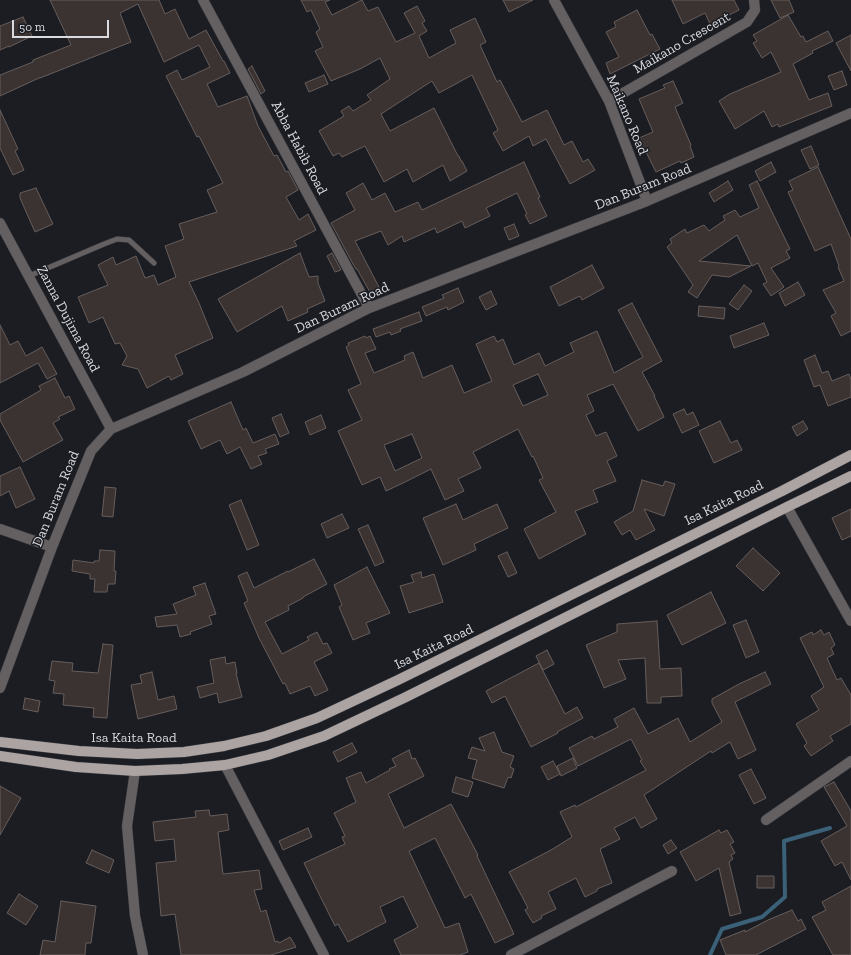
<!DOCTYPE html>
<style>
body{margin:0}
#map{position:relative;width:851px;height:955px;overflow:hidden;background:#1b1d23;font-family:"Zilla Slab",serif}
canvas{display:block}
.scale{position:absolute;left:12px;top:20px;width:97px;height:18px;box-sizing:border-box;border:2px solid #dadbe0;border-top:0;padding-left:5px;font-size:12px;line-height:14px;white-space:nowrap;color:#dadbe0;-webkit-text-stroke:3px #1b1d23;paint-order:stroke}
</style>
<div id="map">
<canvas width="851" height="955"></canvas>
<div class="scale">50 m</div>
</div>
<script>
const ctx = document.querySelector('canvas').getContext('2d');
ctx.lineJoin = 'round';
function toPath(rows) {
  const path = new Path2D();
  for (const r of rows) {
    path.moveTo(r[0], r[1]);
    for (let i = 2; i < r.length; i += 2) path.lineTo(r[i], r[i + 1]);
  }
  return path;
}
function trace(path, color, width, dash) {
  ctx.strokeStyle = color;
  ctx.lineWidth = width;
  ctx.lineCap = dash ? 'butt' : 'round';
  ctx.setLineDash(dash || []);
  ctx.stroke(path);
}
function fillPath(path, color) {
  ctx.fillStyle = color;
  ctx.fill(path, 'evenodd');
}
function label(font, color, halo, rows, align = 'center') {
  ctx.font = font + ' "Zilla Slab",serif';
  ctx.lineWidth = 3;
  ctx.setLineDash([]);
  ctx.textBaseline = 'middle';
  ctx.strokeStyle = halo;
  ctx.fillStyle = color;
  for (const [text, x, y, turn = 0] of rows) {
    ctx.save();
    ctx.translate(x, y);
    ctx.rotate((+turn || 0) * Math.PI / 180);
    ctx.textAlign = isNaN(turn) ? turn : align;
    if (halo) ctx.strokeText(text, 0, 0);
    ctx.fillText(text, 0, 0);
    ctx.restore();
  }
}
trace(toPath([
 [710,955,722,929,762,917,785,897,784,841,830,828]
]), '#3b6178', 4);
const building = toPath([
 [50,0,159,0,165,14,175,9,189,39,206,30,223,61,224,61,230,73,207,84,218,107,247,96,258,126,274,156,277,155,286,172,288,171,298,190,286,197,299,220,308,214,316,230,294,241,297,246,189,282,199,303,213,338,175,355,183,374,171,380,169,376,147,388,138,369,122,365,127,356,120,343,115,344,103,317,89,323,78,297,108,285,98,265,113,257,116,265,136,256,145,278,154,275,158,285,176,277,165,246,184,239,179,224,217,212,207,190,223,183,199,136,197,137,166,76,177,70,182,80,210,67,199,45,164,62,138,4,120,13,131,42,40,78,39,78,0,96,0,75,33,62,33,60,71,45,50,0],
 [301,0,330,0,325,2,332,15,362,0,368,11,378,7,396,42,415,33,404,13,417,6,425,21,422,23,427,31,419,36,429,58,456,43,450,30,475,18,486,42,480,45,497,82,500,80,522,122,547,110,564,145,572,141,583,162,588,159,595,170,570,184,546,139,533,146,529,136,503,151,493,133,498,130,472,75,439,93,432,81,381,114,390,131,434,108,458,156,459,156,461,161,462,161,467,171,450,181,443,165,413,182,407,169,384,182,365,146,342,157,339,153,333,156,319,131,344,116,341,111,349,106,353,111,371,100,367,95,390,79,380,58,360,69,331,81,315,51,323,47,316,32,320,29,311,10,307,12,301,0],
 [503,0,533,0,509,12,503,0],
 [672,0,734,0,739,10,727,16,728,18,711,26,705,13,683,24,672,0],
 [771,0,789,0,794,12,780,18,771,0],
 [637,10,650,35,652,34,660,49,610,74,606,63,619,57,606,32,616,27,614,22,637,10],
 [788,15,801,37,803,36,806,42,828,31,833,41,812,51,813,53,793,64,809,100,828,93,832,106,779,127,778,124,772,127,764,111,735,129,719,101,730,94,781,72,771,52,762,58,753,43,757,41,753,35,788,15],
 [23,17,32,36,9,47,9,46,0,50,0,26,23,17],
 [851,35,851,71,836,43,851,35],
 [252,66,265,91,261,94,248,69,252,66],
 [842,71,847,85,834,90,828,76,842,71],
 [324,75,328,84,309,92,305,83,324,75],
 [673,81,683,103,675,107,691,145,690,146,694,157,681,163,680,161,656,172,639,138,653,132,639,99,665,88,663,85,673,81],
 [0,110,18,149,15,151,24,170,13,175,0,148,0,110],
 [811,146,819,165,810,169,801,150,811,146],
 [524,162,540,197,538,198,547,216,530,224,525,215,527,214,517,193,486,208,490,216,465,228,462,221,437,233,435,228,404,242,402,236,388,245,381,231,355,241,380,289,371,294,357,269,356,269,353,264,331,223,355,210,346,193,363,183,372,200,385,193,395,212,418,202,422,210,524,162],
 [771,162,776,172,760,181,755,171,771,162],
 [818,167,851,239,851,331,841,336,831,316,836,313,823,290,844,281,838,267,839,266,831,244,815,251,788,192,793,190,789,181,818,167],
 [728,181,733,190,714,202,709,193,728,181],
 [757,181,790,249,786,251,790,258,771,268,784,287,771,296,763,284,767,282,758,263,752,266,737,235,699,261,751,266,729,277,712,275,697,298,688,292,693,285,667,247,672,243,670,239,685,229,687,233,704,225,709,231,725,220,723,216,735,210,740,217,759,208,749,185,757,181],
 [36,188,53,224,35,232,20,198,20,193,36,188],
 [514,224,519,236,509,240,504,228,514,224],
 [300,253,309,277,318,276,318,283,325,301,307,309,308,312,288,321,282,306,237,332,218,299,300,253],
 [332,253,341,270,335,272,327,256,332,253],
 [592,265,604,288,582,300,580,296,559,306,550,287,592,265],
 [798,282,805,295,785,306,779,293,798,282],
 [744,285,752,291,738,310,729,304,744,285],
 [458,288,464,302,448,310,447,307,426,316,422,307,444,298,442,295,458,288],
 [491,291,497,304,486,310,479,297,491,291],
 [632,303,662,361,642,372,655,396,654,396,664,417,638,431,613,384,587,395,594,411,586,415,596,436,606,432,617,456,607,461,616,481,593,490,598,502,575,511,586,534,539,559,524,529,556,512,539,480,543,478,533,456,532,457,518,429,473,452,481,468,458,479,464,491,445,500,431,469,401,484,386,491,380,477,362,485,338,431,362,420,348,390,361,384,346,347,349,345,348,343,365,336,366,338,370,336,376,349,365,353,374,373,405,360,404,356,413,352,423,378,452,365,464,393,492,381,476,344,494,336,497,342,503,339,514,365,539,353,545,366,574,352,570,343,597,331,614,373,643,357,618,310,632,303],
 [538,374,548,395,523,406,513,385,538,374],
 [412,434,422,458,395,471,384,445,412,434],
 [699,306,725,308,724,319,698,316,699,306],
 [419,312,422,321,400,329,401,331,391,335,390,332,376,337,373,329,419,312],
 [764,323,769,335,734,348,730,336,764,323],
 [0,325,10,345,18,341,26,356,42,347,57,374,47,379,38,363,0,383,0,325],
 [815,355,822,373,828,371,832,381,849,374,851,380,851,397,828,406,820,385,814,387,804,360,815,355],
 [55,378,65,398,69,396,75,409,58,417,60,419,53,423,63,440,23,462,0,420,0,414,41,390,39,386,55,378],
 [231,402,243,430,246,428,253,443,275,434,279,444,265,449,267,453,258,456,262,464,251,469,240,447,227,454,220,440,201,449,188,421,231,402],
 [684,409,687,415,693,412,699,425,682,433,673,414,684,409],
 [281,414,289,433,280,437,272,418,281,414],
 [321,415,326,428,310,435,305,422,321,415],
 [720,421,731,443,737,440,742,450,714,463,699,431,720,421],
 [803,421,808,429,797,436,792,427,803,421],
 [20,467,35,499,16,508,9,491,0,496,0,476,20,467],
 [642,480,663,486,665,481,675,484,664,516,644,509,655,530,636,540,630,530,622,535,614,522,633,511,642,480],
 [105,487,116,488,113,517,102,516,105,487],
 [241,500,259,545,247,550,229,505,241,500],
 [456,504,463,520,497,504,508,528,474,544,476,550,443,565,423,518,456,504],
 [851,509,851,536,842,540,832,518,851,509],
 [342,514,349,528,327,538,321,524,342,514],
 [368,525,384,562,375,566,358,529,368,525],
 [753,548,780,573,763,591,736,566,753,548],
 [100,550,115,551,114,571,116,571,115,584,108,584,107,592,94,592,95,579,90,579,90,574,72,571,73,560,94,563,94,561,99,561,100,550],
 [507,552,517,573,508,577,498,556,507,552],
 [314,559,327,584,303,597,303,598,288,606,289,610,265,622,282,654,309,640,307,637,317,632,323,644,327,643,332,653,314,662,328,690,315,696,310,686,290,694,285,683,283,684,259,638,244,603,248,601,238,576,247,572,254,588,288,571,288,572,314,559],
 [367,567,390,613,366,623,370,633,353,640,339,607,342,605,334,585,367,567],
 [421,572,422,578,434,574,443,602,409,613,400,586,414,582,411,575,421,572],
 [205,583,216,614,209,616,212,624,190,632,191,634,180,637,177,625,157,627,155,617,177,614,173,604,196,595,193,587,205,583],
 [711,592,726,623,682,645,667,615,711,592],
 [746,620,759,652,746,658,733,625,746,620],
 [657,621,660,669,681,668,682,696,661,697,661,703,647,703,645,658,618,660,626,679,604,688,586,645,617,632,617,624,657,621],
 [821,630,824,635,829,632,835,645,831,648,834,654,827,658,837,680,841,678,851,695,851,724,830,736,833,741,811,756,804,746,807,743,796,724,819,710,811,696,824,687,800,638,812,632,813,635,821,630],
 [103,644,113,645,109,691,107,718,93,717,94,708,63,705,64,694,53,693,55,681,49,680,52,661,73,663,72,671,98,673,103,644],
 [547,650,554,664,543,670,536,656,547,650],
 [225,657,226,664,235,662,237,673,236,673,242,697,219,703,217,693,200,698,197,687,214,683,210,660,225,657],
 [539,663,565,714,577,707,583,718,557,732,558,733,531,747,505,696,492,703,486,691,539,663],
 [152,672,158,700,174,696,177,709,138,719,131,685,142,683,140,675,152,672],
 [765,672,771,684,735,702,756,750,738,759,730,742,712,753,711,751,644,795,657,819,641,828,635,817,624,823,614,828,620,839,600,849,612,883,597,889,597,891,585,897,576,878,548,892,556,909,541,916,542,918,533,923,525,910,528,908,509,872,551,850,572,837,560,812,575,805,576,807,646,770,640,761,642,760,631,739,578,766,569,748,592,736,594,739,618,727,614,719,634,708,648,734,678,718,690,742,722,722,712,703,712,699,739,684,765,672],
 [25,698,40,701,38,712,23,709,25,698],
 [494,732,502,752,514,756,510,767,514,769,511,778,508,777,504,788,472,778,477,760,468,758,472,747,485,751,479,738,494,732],
 [352,743,357,752,338,762,333,752,352,743],
 [409,750,412,759,415,758,424,776,388,794,404,828,451,804,478,855,477,856,514,934,495,943,471,894,465,898,435,838,409,851,445,928,459,923,468,952,460,955,401,955,394,940,418,927,403,896,380,907,386,922,348,942,338,924,335,926,319,894,304,863,345,844,342,837,345,836,334,813,356,802,346,778,361,772,366,783,390,770,389,769,396,766,392,759,409,750],
 [573,758,577,768,561,776,557,766,573,758],
 [553,761,560,774,548,780,541,767,553,761],
 [751,769,766,798,754,804,739,775,751,769],
 [456,777,473,782,468,797,452,792,456,777],
 [834,782,851,811,851,880,842,862,835,866,821,841,847,826,824,787,834,782],
 [0,786,21,798,0,835,0,786],
 [209,810,210,816,227,814,229,830,218,832,223,874,259,870,262,889,254,890,261,912,266,910,275,942,278,941,279,943,290,937,296,947,271,955,181,955,175,914,161,916,156,863,176,861,174,839,155,841,153,822,196,817,195,811,209,810],
 [308,828,312,837,283,850,279,841,308,828],
 [719,830,721,833,727,830,734,842,730,844,735,853,731,855,733,859,729,862,741,913,730,916,719,868,696,881,680,852,719,830],
 [671,840,677,848,668,854,663,845,671,840],
 [92,850,114,860,109,873,86,863,92,850],
 [757,876,774,876,774,888,757,888,757,876],
 [851,886,851,955,833,955,812,917,826,910,822,902,851,886],
 [19,894,38,906,26,925,7,913,19,894],
 [61,901,96,906,91,943,86,943,85,955,40,955,43,940,55,942,61,901],
 [792,910,798,921,801,919,806,929,756,955,726,955,720,940,745,930,745,932,768,920,792,910]
]);
fillPath(building, '#3b3331');
trace(building, '#675e5c', 1);
const lane = toPath([
 [29,276,104,244,117,239,129,240,154,263]
]);
const street = toPath([
 [203,0,369,308],
 [554,0,609,101,647,201],
 [609,101,747,22,755,10,754,0],
 [0,223,111,429],
 [787,507,851,621],
 [0,529,52,547],
 [0,688,52,547,91,451,111,429,243,372,369,308,647,201,851,113],
 [225,765,324,955],
 [135,771,127,826,135,916,143,955],
 [766,820,851,761],
 [511,955,672,871]
]);
const primary = toPath([
 [0,742,79,751,137,754,184,752,224,746,266,736,317,718,398,680,782,491,851,455],
 [0,756,76,767,135,771,182,769,225,765,268,755,324,736,406,697,787,507,851,476]
]);
trace(lane, '#36383d', 6);
trace(street, '#36383d', 11);
trace(primary, '#36383d', 11);
trace(lane, '#645f60', 5);
trace(street, '#645f60', 10);
trace(primary, '#aca3a3', 10);
label('14px', '#dadbe0', '#1b1d23', [
 ["Maikano Crescent",682,43,-30],
 ["Maikano Road",627,115,67],
 ["Abba Habib Road",299,148,62],
 ["Dan Buram Road",643,187,-22],
 ["Dan Buram Road",342,308,-25],
 ["Zanna Dujima Road",68,319,62],
 ["Dan Buram Road",56,499,-68],
 ["Isa Kaita Road",724,503,-26],
 ["Isa Kaita Road",434,647,-26],
 ["Isa Kaita Road",134,738]
]);
</script>
